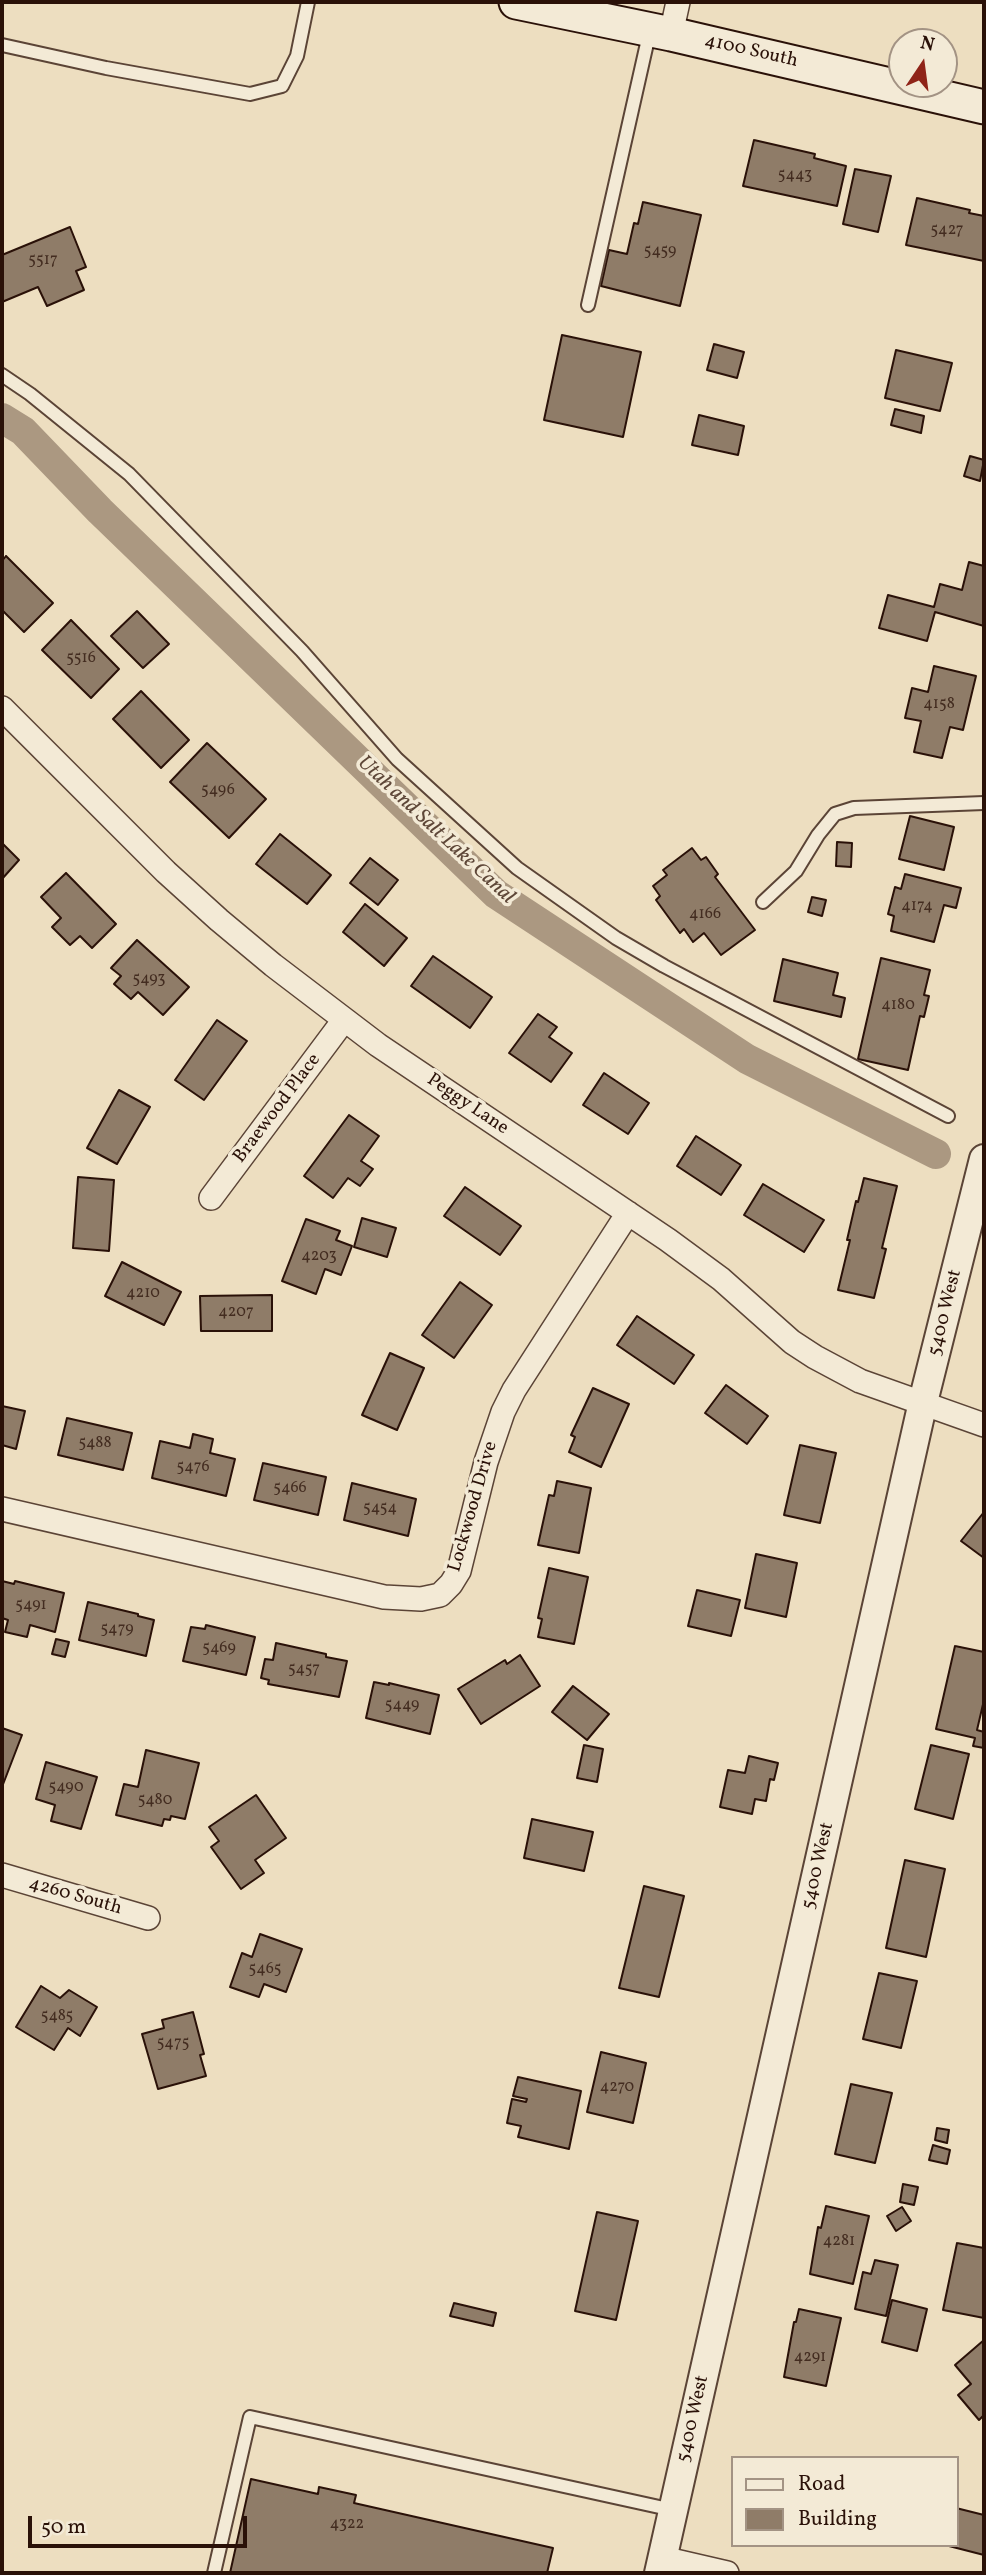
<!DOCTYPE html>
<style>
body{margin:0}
#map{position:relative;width:986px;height:2575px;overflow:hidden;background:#eddec0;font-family:Vollkorn,serif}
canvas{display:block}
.frame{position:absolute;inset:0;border:4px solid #2a1108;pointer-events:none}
.legend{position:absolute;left:731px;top:2456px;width:228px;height:91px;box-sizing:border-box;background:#f3ead6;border:2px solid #a39384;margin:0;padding:9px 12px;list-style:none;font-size:21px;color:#2a1108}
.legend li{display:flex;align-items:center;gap:14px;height:35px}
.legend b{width:35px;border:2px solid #a39384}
.north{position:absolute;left:888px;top:28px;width:70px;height:70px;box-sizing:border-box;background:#f3ead6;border:2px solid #a39384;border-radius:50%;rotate:13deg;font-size:19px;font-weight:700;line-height:28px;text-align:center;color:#2a1108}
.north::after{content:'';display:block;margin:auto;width:24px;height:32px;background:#8f2418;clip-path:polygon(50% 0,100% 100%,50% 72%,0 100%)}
.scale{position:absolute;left:28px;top:2516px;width:219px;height:32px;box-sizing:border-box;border:4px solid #2a1108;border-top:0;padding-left:9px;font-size:21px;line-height:24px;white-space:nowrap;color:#2a1108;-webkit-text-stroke:5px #f3ead6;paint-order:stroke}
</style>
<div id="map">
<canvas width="986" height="2575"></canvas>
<div class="frame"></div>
<ul class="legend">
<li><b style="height:9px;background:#f3ead6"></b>Road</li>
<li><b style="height:19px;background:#8f7c68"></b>Building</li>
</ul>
<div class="north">N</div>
<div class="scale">50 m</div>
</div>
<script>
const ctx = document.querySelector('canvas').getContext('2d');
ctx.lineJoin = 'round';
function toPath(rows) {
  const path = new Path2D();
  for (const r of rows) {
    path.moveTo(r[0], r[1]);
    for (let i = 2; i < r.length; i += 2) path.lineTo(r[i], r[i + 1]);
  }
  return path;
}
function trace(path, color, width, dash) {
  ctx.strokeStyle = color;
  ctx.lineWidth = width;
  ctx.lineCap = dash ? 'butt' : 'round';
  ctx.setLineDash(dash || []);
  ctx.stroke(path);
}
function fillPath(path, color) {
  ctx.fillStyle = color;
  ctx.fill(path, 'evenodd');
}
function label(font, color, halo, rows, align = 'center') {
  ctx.font = font + ' Vollkorn,serif';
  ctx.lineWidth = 7;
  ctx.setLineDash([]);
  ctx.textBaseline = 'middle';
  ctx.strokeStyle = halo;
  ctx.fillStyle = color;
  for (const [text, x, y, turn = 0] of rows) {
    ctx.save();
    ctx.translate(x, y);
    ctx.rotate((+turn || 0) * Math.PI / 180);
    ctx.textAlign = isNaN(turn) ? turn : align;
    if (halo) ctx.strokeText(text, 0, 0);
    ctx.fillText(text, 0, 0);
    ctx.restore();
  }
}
trace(toPath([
 [2,418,23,431,100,511,496,894,747,1059,936,1154]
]), '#ab9881', 30);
const building = toPath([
 [754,140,815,154,814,158,846,166,837,206,743,186,754,140],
 [855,169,891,176,878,232,843,224,855,169],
 [917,198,970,210,969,213,984,216,984,261,906,245,917,198],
 [643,202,701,215,680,306,601,286,609,250,627,254,634,223,638,224,643,202],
 [70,227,86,267,76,271,84,290,47,306,38,287,2,302,2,255,70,227],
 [562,335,641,352,623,437,544,420,562,335],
 [714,344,744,352,737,378,707,370,714,344],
 [896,350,952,363,940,411,885,398,896,350],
 [895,409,924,416,921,433,891,425,895,409],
 [699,415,744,426,738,455,692,445,699,415],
 [970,456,984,460,980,481,964,476,970,456],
 [6,556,53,603,24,632,2,610,2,561,6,556],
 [969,562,984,566,984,626,935,612,927,641,879,628,888,595,934,607,940,584,962,590,969,562],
 [137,611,169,644,143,668,111,636,137,611],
 [71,620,119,669,91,698,42,650,71,620],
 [934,666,976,676,963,730,950,727,942,758,914,752,921,721,905,718,912,688,928,692,934,666],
 [141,691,189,740,161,768,113,719,141,691],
 [207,743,266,799,229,838,170,782,207,743],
 [910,816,954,827,944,870,899,859,910,816],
 [280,834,331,875,307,904,256,864,280,834],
 [837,842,852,843,851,867,836,866,837,842],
 [2,843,19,860,2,879,2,843],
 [692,848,701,860,706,857,718,874,715,877,755,930,721,955,704,933,693,942,684,929,680,933,656,900,660,896,653,886,667,875,663,870,692,848],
 [370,858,398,880,378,905,350,883,370,858],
 [66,873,116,924,92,948,80,936,70,945,52,927,61,918,41,897,66,873],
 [905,874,961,888,956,908,944,905,934,942,891,931,894,916,888,914,895,887,901,889,905,874],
 [812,897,826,900,822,916,808,912,812,897],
 [365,904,407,938,384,966,343,932,365,904],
 [137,940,189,987,163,1015,138,992,131,999,114,984,121,976,111,968,137,940],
 [433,956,492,997,470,1028,411,986,433,956],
 [881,958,930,970,924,995,929,996,924,1017,920,1016,908,1070,858,1059,881,958],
 [783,959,838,973,833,995,845,998,841,1017,774,1001,783,959],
 [538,1014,557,1027,549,1037,572,1053,551,1082,509,1053,538,1014],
 [217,1020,247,1041,204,1100,175,1080,217,1020],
 [604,1073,649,1103,628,1134,583,1105,604,1073],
 [119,1090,150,1107,117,1164,87,1148,119,1090],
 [349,1115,379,1136,361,1161,373,1169,360,1186,348,1178,333,1198,304,1176,349,1115],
 [696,1136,741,1165,721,1195,677,1166,696,1136],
 [78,1177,114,1180,109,1251,73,1248,78,1177],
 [864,1178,897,1186,882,1248,886,1249,874,1298,838,1290,850,1240,847,1240,856,1201,858,1202,864,1178],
 [763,1184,824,1220,804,1252,744,1215,763,1184],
 [465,1187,521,1226,500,1255,444,1216,465,1187],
 [362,1218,396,1228,387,1257,354,1247,362,1218],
 [306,1219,340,1231,336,1240,352,1246,341,1275,325,1269,316,1294,282,1281,306,1219],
 [122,1262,181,1292,164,1325,105,1296,122,1262],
 [460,1282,492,1305,454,1358,422,1335,460,1282],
 [272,1295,272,1331,201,1331,200,1296,272,1295],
 [637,1316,694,1355,674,1384,617,1345,637,1316],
 [390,1353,424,1368,397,1430,362,1415,390,1353],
 [726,1385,768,1416,747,1444,705,1413,726,1385],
 [593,1388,629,1404,601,1467,569,1452,575,1437,571,1435,593,1388],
 [2,1406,25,1411,16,1449,2,1445,2,1406],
 [67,1418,132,1433,123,1470,58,1455,67,1418],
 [193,1434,213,1439,210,1453,235,1459,226,1496,152,1478,160,1441,190,1448,193,1434],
 [800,1445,836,1453,820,1523,784,1515,800,1445],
 [263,1463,326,1477,318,1515,254,1500,263,1463],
 [557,1481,591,1488,579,1553,538,1545,549,1495,554,1496,557,1481],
 [352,1483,416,1499,408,1536,344,1520,352,1483],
 [984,1512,984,1558,961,1541,984,1512],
 [756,1554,797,1563,786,1617,745,1608,756,1554],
 [549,1568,588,1577,574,1644,538,1637,542,1619,538,1618,549,1568],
 [2,1581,14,1584,15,1581,64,1593,55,1632,30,1625,27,1637,5,1632,8,1620,2,1618,2,1581],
 [697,1590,740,1600,731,1636,688,1626,697,1590],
 [88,1602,138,1614,138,1616,154,1620,146,1656,79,1640,88,1602],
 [206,1625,255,1637,246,1675,183,1661,191,1627,205,1629,206,1625],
 [56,1639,69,1642,65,1657,52,1654,56,1639],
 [276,1643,326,1654,326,1657,347,1661,339,1697,268,1684,269,1680,261,1678,265,1659,273,1660,276,1643],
 [955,1646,984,1652,984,1700,977,1730,984,1732,984,1748,973,1746,975,1738,936,1729,955,1646],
 [520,1655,540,1686,481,1724,458,1689,505,1660,507,1664,520,1655],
 [374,1682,389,1685,389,1683,439,1695,430,1734,366,1718,374,1682],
 [573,1686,609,1714,587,1740,552,1712,573,1686],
 [2,1728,22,1735,2,1787,2,1728],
 [584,1745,603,1749,597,1782,577,1778,584,1745],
 [931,1745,969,1754,953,1819,915,1809,931,1745],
 [146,1750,199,1763,185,1819,171,1816,170,1820,164,1819,162,1826,116,1815,124,1784,138,1787,146,1750],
 [749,1756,778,1763,774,1780,770,1779,766,1801,755,1799,752,1814,720,1807,728,1770,745,1773,749,1756],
 [46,1762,97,1777,81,1829,51,1821,55,1805,36,1799,46,1762],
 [256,1795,286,1838,255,1860,264,1873,241,1889,211,1847,219,1841,209,1827,256,1795],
 [532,1819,593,1832,584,1871,524,1858,532,1819],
 [905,1860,945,1869,926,1957,886,1948,905,1860],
 [644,1886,684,1896,659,1997,619,1988,644,1886],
 [260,1934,302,1949,286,1992,264,1984,259,1997,230,1987,242,1953,252,1957,260,1934],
 [879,1973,917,1981,901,2048,863,2039,879,1973],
 [41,1986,60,1998,69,1990,97,2007,80,2036,68,2028,54,2050,16,2027,41,1986],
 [193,2012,204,2054,200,2055,206,2076,158,2089,142,2034,164,2028,162,2020,193,2012],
 [601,2052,646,2063,633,2123,587,2112,601,2052],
 [518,2077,581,2091,569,2149,518,2137,521,2126,507,2123,512,2099,526,2102,527,2099,513,2096,518,2077],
 [851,2084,892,2093,875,2163,835,2154,851,2084],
 [937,2128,949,2130,947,2143,935,2140,937,2128],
 [933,2145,950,2150,947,2164,929,2160,933,2145],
 [903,2184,918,2187,914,2205,900,2202,903,2184],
 [826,2206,869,2216,853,2284,810,2274,818,2227,821,2228,826,2206],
 [902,2207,911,2221,896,2231,887,2216,902,2207],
 [597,2212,638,2221,616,2320,575,2311,597,2212],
 [957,2243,984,2248,984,2318,943,2310,957,2243],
 [875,2260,898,2265,886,2316,855,2309,863,2272,871,2274,875,2260],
 [892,2300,927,2309,917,2351,882,2342,892,2300],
 [454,2303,496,2313,493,2326,450,2316,454,2303],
 [799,2309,841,2318,826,2386,784,2377,794,2322,796,2322,799,2309],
 [984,2340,984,2415,979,2420,958,2395,971,2384,955,2365,984,2340],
 [251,2479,318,2494,319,2487,356,2495,354,2503,553,2548,547,2573,230,2573,251,2479],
 [956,2508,984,2515,984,2555,945,2545,956,2545,956,2508]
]);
fillPath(building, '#8f7c68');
trace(building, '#2a1108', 2);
const service = toPath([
 [2,45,106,68,250,94,282,86,297,56,308,2],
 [588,305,650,30],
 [2,375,30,394,129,474,302,651,397,759,517,868,616,938,664,966,948,1116],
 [763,902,796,871,818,835,835,814,854,808,984,803],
 [214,2573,250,2417,673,2510]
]);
const minor = toPath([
 [671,34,678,2],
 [2,708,166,872,219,920,273,965,378,1045,668,1240,721,1279,792,1342,815,1357,860,1381,984,1425],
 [211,1198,344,1020],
 [2,1509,384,1597,421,1599,440,1595,451,1584,459,1571,486,1462,503,1412,514,1390,628,1213],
 [2,1875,148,1918],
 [662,2558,727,2573]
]);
const tertiary = toPath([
 [659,2573,923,1402,984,1159]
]);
const secondary = toPath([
 [516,2,671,34,984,107]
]);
trace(service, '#5b4436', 16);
trace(minor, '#5b4436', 26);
trace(tertiary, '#5b4436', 32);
trace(secondary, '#2a1108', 37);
trace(service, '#f3ead6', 12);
trace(minor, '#f3ead6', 23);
trace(tertiary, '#f3ead6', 28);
trace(secondary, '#f3ead6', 33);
label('16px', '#432c20', null, [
 ["5443",795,176],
 ["5427",947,231],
 ["5459",660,252],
 ["5517",43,261],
 ["5516",81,659],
 ["4158",939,705],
 ["5496",218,791],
 ["4174",917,907],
 ["4166",705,915],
 ["5493",149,980],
 ["4180",898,1006],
 ["4203",319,1257],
 ["4210",143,1294],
 ["4207",236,1313],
 ["5488",95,1444],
 ["5476",193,1468],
 ["5466",290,1489],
 ["5454",380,1509],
 ["5491",31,1606],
 ["5479",117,1630],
 ["5469",219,1649],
 ["5457",304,1670],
 ["5449",402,1706],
 ["5490",66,1788],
 ["5480",155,1801],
 ["5465",265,1970],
 ["5485",57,2017],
 ["5475",173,2044],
 ["4270",617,2088],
 ["4281",839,2242],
 ["4291",810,2358],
 ["4322",347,2525]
]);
label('19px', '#2a1108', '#f3ead6', [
 ["4100 South",751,52,13],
 ["Peggy Lane",467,1105,34],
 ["Braewood Place",278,1109,-53],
 ["5400 West",946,1313,-76],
 ["Lockwood Drive",474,1507,-74],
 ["5400 West",819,1866,-77],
 ["4260 South",75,1897,16],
 ["5400 West",694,2419,-77]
]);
label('italic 21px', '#5e4738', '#f3ead6', [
 ["Utah and Salt Lake Canal",435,831,43]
]);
</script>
